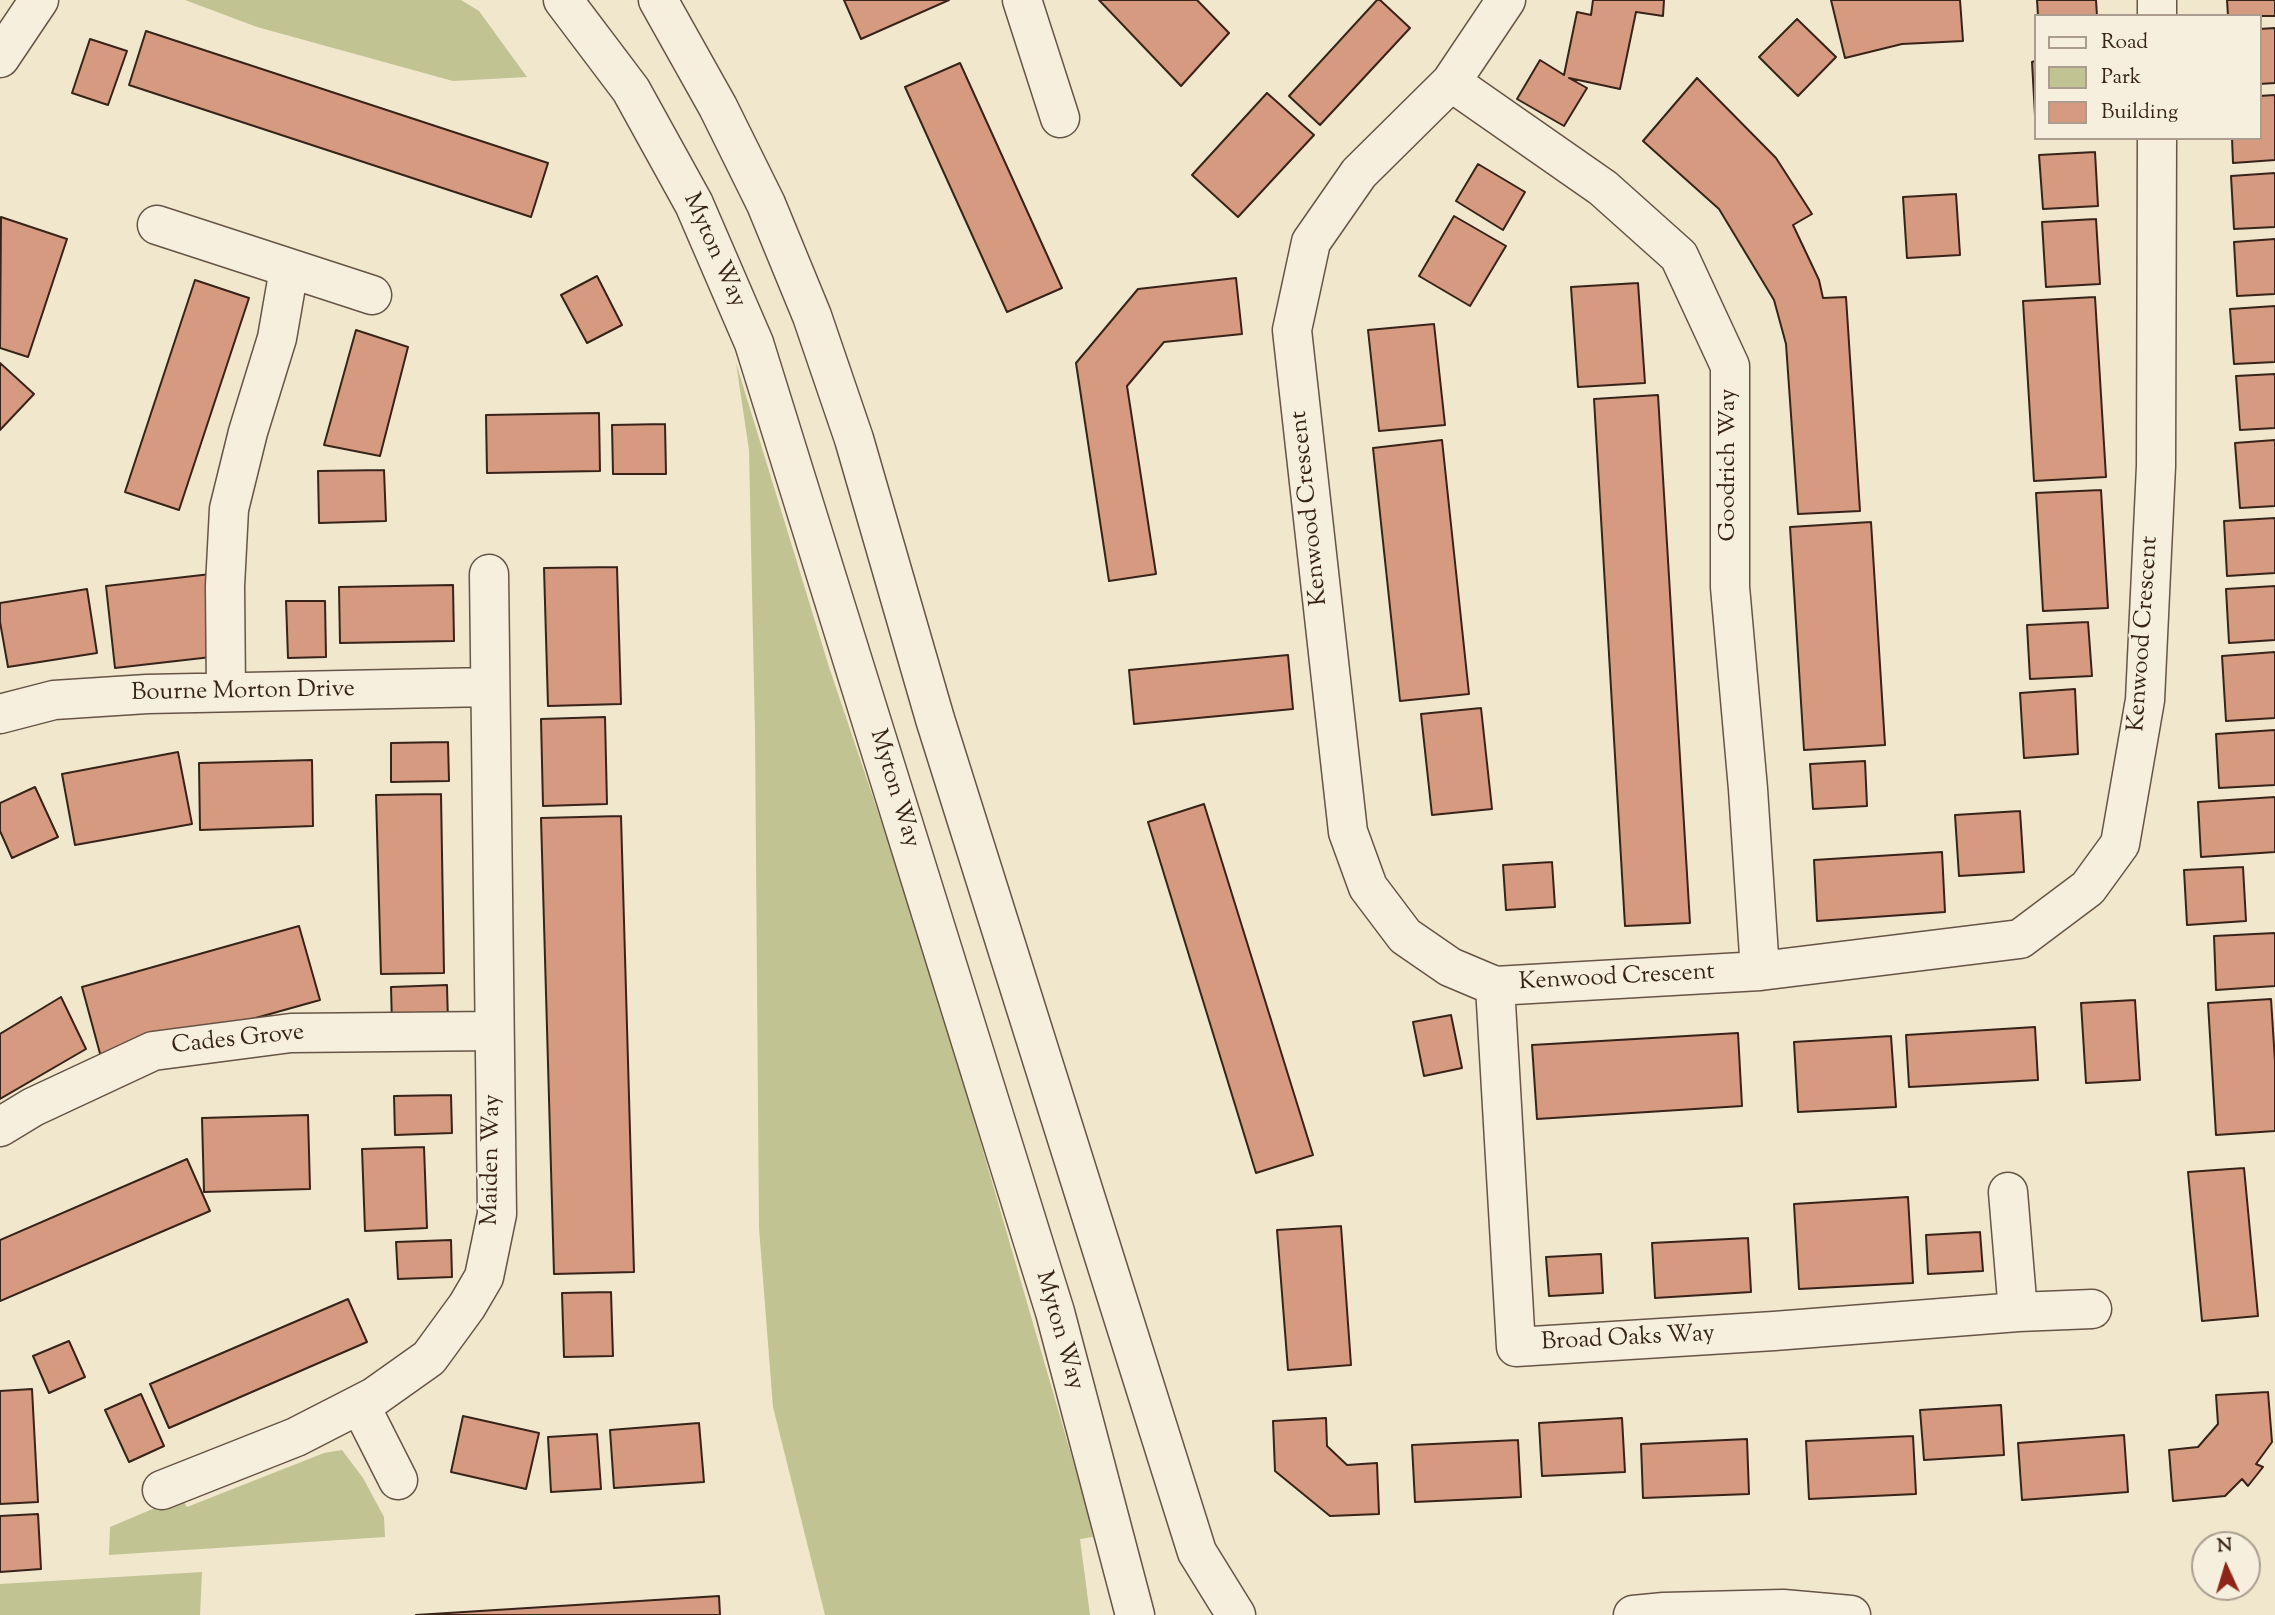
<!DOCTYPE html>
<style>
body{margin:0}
#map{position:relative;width:2275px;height:1615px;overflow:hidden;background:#f1e7cd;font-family:"Sorts Mill Goudy",serif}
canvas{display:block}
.legend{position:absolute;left:2034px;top:14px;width:228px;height:126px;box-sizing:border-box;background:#f6efde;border:2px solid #aa9d8f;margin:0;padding:9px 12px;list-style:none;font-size:21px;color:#372318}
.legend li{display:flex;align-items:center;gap:14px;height:35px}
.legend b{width:35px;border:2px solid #aa9d8f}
.north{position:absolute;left:2191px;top:1531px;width:70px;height:70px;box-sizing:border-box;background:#f6efde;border:2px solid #aa9d8f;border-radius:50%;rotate:356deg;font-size:19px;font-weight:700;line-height:28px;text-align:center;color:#372318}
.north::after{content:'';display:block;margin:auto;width:24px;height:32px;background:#8f2418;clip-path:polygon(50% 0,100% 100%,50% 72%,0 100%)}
</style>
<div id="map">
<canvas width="2275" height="1615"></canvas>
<ul class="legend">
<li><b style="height:9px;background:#f6efde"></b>Road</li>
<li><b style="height:19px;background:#c1c393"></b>Park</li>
<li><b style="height:19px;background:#d69a80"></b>Building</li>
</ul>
<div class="north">N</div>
</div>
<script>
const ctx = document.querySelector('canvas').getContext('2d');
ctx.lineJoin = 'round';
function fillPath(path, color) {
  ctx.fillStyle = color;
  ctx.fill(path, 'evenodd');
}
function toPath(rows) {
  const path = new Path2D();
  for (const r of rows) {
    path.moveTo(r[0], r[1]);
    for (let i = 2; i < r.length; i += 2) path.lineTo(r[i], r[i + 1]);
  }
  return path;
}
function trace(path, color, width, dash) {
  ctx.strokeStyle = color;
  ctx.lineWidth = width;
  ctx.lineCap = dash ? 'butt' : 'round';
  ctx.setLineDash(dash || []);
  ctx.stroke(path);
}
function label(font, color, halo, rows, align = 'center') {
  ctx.font = font + ' "Sorts Mill Goudy",serif';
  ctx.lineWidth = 5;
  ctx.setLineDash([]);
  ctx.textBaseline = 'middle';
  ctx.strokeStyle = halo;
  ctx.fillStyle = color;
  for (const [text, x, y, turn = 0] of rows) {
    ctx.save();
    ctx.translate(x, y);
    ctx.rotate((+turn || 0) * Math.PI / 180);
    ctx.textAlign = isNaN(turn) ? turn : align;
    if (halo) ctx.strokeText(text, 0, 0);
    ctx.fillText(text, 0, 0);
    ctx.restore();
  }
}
fillPath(toPath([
 [185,0,461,0,479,11,527,77,453,81,257,27],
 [736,363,829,667,926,954,1086,1506,1093,1537,1080,1539,1090,1615,825,1615,773,1407,759,1228,755,732,749,450],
 [342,1450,363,1478,384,1517,385,1537,109,1555,110,1527,181,1497,187,1507,324,1453],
 [202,1572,200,1615,0,1615,0,1584]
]), '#c1c393');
const building = toPath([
 [844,0,949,0,861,39,844,0],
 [1099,0,1197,0,1229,33,1181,86,1099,0],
 [1377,0,1380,0,1410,28,1320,125,1289,96,1377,0],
 [1593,0,1664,0,1663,16,1636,12,1620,89,1569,78,1587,88,1564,126,1517,99,1540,60,1564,75,1577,12,1591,15,1593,0],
 [1831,0,1960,0,1963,41,1902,44,1845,58,1831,0],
 [2037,0,2096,0,2097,16,2038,16,2037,0],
 [2227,0,2275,0,2275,16,2228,16,2227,0],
 [1797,19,1836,57,1798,96,1759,57,1797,19],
 [2275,28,2275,83,2259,84,2259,29,2275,28],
 [146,31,548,163,531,217,129,85,146,31],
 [90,39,127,51,108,105,72,93,90,39],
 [2035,61,2035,115,2032,62,2035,61],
 [960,63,1062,288,1007,312,905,87,960,63],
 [1697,78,1776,158,1812,214,1793,225,1819,280,1823,298,1846,297,1860,511,1798,514,1786,344,1774,300,1719,209,1643,141,1697,78],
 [1267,93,1314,135,1238,217,1192,175,1267,93],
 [2275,95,2275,160,2233,163,2232,138,2259,138,2259,96,2275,95],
 [2095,152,2098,206,2043,209,2039,155,2095,152],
 [1478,164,1525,192,1503,230,1456,201,1478,164],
 [2275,173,2275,227,2234,229,2231,176,2275,173],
 [1956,194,1960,255,1907,258,1903,197,1956,194],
 [1454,216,1506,246,1470,306,1419,276,1454,216],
 [1,217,67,239,28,357,0,348,1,217],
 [2096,219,2100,284,2046,287,2042,222,2096,219],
 [2275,239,2275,294,2237,296,2234,242,2275,239],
 [597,276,622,325,587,343,561,295,597,276],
 [1236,278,1242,334,1164,342,1127,386,1156,574,1109,581,1076,363,1138,289,1236,278],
 [195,280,249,298,179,510,125,492,195,280],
 [1638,283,1645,383,1578,387,1571,287,1638,283],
 [2095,297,2106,477,2034,481,2023,301,2095,297],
 [2275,306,2275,362,2234,364,2230,309,2275,306],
 [1434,324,1445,425,1379,431,1368,330,1434,324],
 [356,330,408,347,380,456,324,445,356,330],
 [0,363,34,394,0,430,0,363],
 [2275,374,2275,428,2240,430,2236,376,2275,374],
 [1658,395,1690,923,1625,926,1594,399,1658,395],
 [599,413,600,471,487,473,486,415,599,413],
 [665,424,666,474,613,474,612,425,665,424],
 [1442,440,1469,694,1400,701,1373,448,1442,440],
 [2275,440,2275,506,2240,508,2235,443,2275,440],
 [384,470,386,521,319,523,318,471,384,470],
 [2101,490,2108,608,2043,611,2036,493,2101,490],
 [2275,518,2275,573,2227,576,2224,521,2275,518],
 [1871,522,1885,745,1804,750,1790,527,1871,522],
 [617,567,621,704,548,706,544,568,617,567],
 [211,574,220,656,115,668,106,586,211,574],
 [453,585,454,641,340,643,339,587,453,585],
 [2275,586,2275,640,2229,643,2226,589,2275,586],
 [87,589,97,653,8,667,0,622,0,603,87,589],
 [286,601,325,601,326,657,288,658,286,601],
 [2088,622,2092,676,2030,679,2027,625,2088,622],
 [2275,652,2275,718,2226,721,2222,656,2275,652],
 [1288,655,1293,709,1134,724,1129,670,1288,655],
 [2075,689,2078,754,2024,758,2020,693,2075,689],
 [1481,708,1492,809,1432,815,1421,714,1481,708],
 [605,717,607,804,543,806,541,719,605,717],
 [2275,730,2275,785,2219,788,2216,734,2275,730],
 [448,742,449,781,391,782,391,743,448,742],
 [178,752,192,824,75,845,62,774,178,752],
 [312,760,313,826,200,830,199,763,312,760],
 [1865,761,1867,806,1813,809,1810,764,1865,761],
 [35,787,58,837,12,858,0,831,0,803,35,787],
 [441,794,444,973,381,974,376,795,441,794],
 [2275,797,2275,852,2201,857,2198,802,2275,797],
 [1204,804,1313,1155,1256,1173,1148,822,1204,804],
 [2020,811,2024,872,1959,876,1955,815,2020,811],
 [621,816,634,1272,554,1274,541,818,621,816],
 [1942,852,1945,912,1817,921,1814,860,1942,852],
 [1552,862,1555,907,1506,910,1503,865,1552,862],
 [2243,867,2246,921,2187,925,2184,870,2243,867],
 [299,926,320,1000,102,1061,82,987,299,926],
 [2275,933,2275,986,2216,990,2214,936,2275,933],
 [447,985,448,1023,392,1025,391,987,447,985],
 [61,997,86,1049,0,1099,0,1034,61,997],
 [2271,999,2275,1061,2275,1131,2216,1135,2208,1003,2271,999],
 [2135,1000,2140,1080,2086,1083,2081,1003,2135,1000],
 [1451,1015,1462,1068,1424,1076,1413,1022,1451,1015],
 [2035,1027,2038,1080,1909,1087,1906,1035,2035,1027],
 [1738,1033,1742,1106,1537,1119,1532,1045,1738,1033],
 [1891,1036,1896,1107,1798,1112,1794,1042,1891,1036],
 [451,1095,452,1133,395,1135,394,1096,451,1095],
 [308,1115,310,1189,204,1192,202,1118,308,1115],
 [424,1147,427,1228,365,1231,362,1149,424,1147],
 [187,1159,210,1211,0,1301,0,1240,187,1159],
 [2244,1168,2258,1316,2202,1321,2188,1172,2244,1168],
 [1908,1197,1913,1283,1799,1289,1794,1204,1908,1197],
 [1341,1226,1351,1365,1288,1370,1277,1230,1341,1226],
 [1980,1232,1983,1271,1928,1274,1926,1235,1980,1232],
 [1748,1238,1751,1292,1655,1298,1652,1243,1748,1238],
 [451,1240,452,1277,398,1279,396,1242,451,1240],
 [1601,1254,1603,1293,1549,1296,1546,1257,1601,1254],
 [611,1292,613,1356,564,1357,562,1293,611,1292],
 [348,1299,367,1342,169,1428,150,1384,348,1299],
 [69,1341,85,1377,49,1393,33,1356,69,1341],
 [32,1389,38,1502,0,1504,0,1391,32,1389],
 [2268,1392,2272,1442,2256,1464,2263,1467,2248,1486,2242,1479,2225,1496,2173,1501,2169,1450,2198,1447,2218,1424,2216,1395,2268,1392],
 [141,1394,164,1446,129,1462,105,1410,141,1394],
 [2001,1405,2004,1455,1924,1460,1920,1410,2001,1405],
 [463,1416,539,1433,526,1489,451,1472,463,1416],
 [1326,1418,1327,1446,1347,1465,1377,1463,1379,1514,1330,1516,1275,1471,1273,1421,1326,1418],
 [1622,1418,1625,1472,1542,1476,1539,1423,1622,1418],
 [699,1423,704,1482,614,1488,610,1430,699,1423],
 [597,1434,601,1489,551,1492,548,1437,597,1434],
 [2124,1435,2128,1492,2022,1500,2018,1443,2124,1435],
 [1913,1436,1916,1494,1809,1499,1806,1441,1913,1436],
 [1747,1439,1749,1494,1643,1498,1641,1444,1747,1439],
 [1518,1440,1521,1497,1415,1502,1412,1445,1518,1440],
 [38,1514,41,1569,0,1572,0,1516,38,1514],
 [719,1596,720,1615,416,1615,719,1596]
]);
fillPath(building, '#d69a80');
trace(building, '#372318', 2);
const minor = toPath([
 [563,0,631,90,694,204,754,343,1055,1312,1135,1615],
 [658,0,718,107,766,204,812,316,854,439,935,719,1197,1552,1236,1615],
 [1022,0,1060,118],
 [1506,0,1451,82,1359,173,1311,242,1292,330,1348,832,1368,887,1405,936,1450,967,1495,986,1760,971,2020,939,2088,888,2120,844,2145,700,2156,466,2157,138],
 [2157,16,2157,0],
 [0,58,39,0],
 [1451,82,1603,188,1679,256,1730,366,1730,587,1748,789,1760,971],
 [157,225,372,295],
 [226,692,225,586,229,509,248,432,277,338,289,269],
 [0,714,54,700,147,694,489,687],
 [1495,986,1516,1347,1774,1331,2018,1312,2092,1309],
 [0,1127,33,1107,153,1051,291,1033,494,1031],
 [2008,1192,2018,1312],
 [360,1405,398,1480],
 [162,1490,296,1437,374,1397,429,1358,467,1306,484,1277,497,1214,489,574],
 [1633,1615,1664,1612,1783,1609,1851,1615]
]);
trace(minor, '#665445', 41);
trace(minor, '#f6efde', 38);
label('24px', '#372318', '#f6efde', [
 ["Myton Way",713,251,66],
 ["Goodrich Way",1730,465,-90],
 ["Kenwood Crescent",1311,508,-96],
 ["Kenwood Crescent",2145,634,-86],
 ["Bourne Morton Drive",243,693,-1],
 ["Myton Way",893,789,73],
 ["Kenwood Crescent",1617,979,-3],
 ["Cades Grove",238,1041,-6],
 ["Maiden Way",493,1160,-89],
 ["Myton Way",1058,1331,74],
 ["Broad Oaks Way",1628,1340,-3]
]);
</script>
